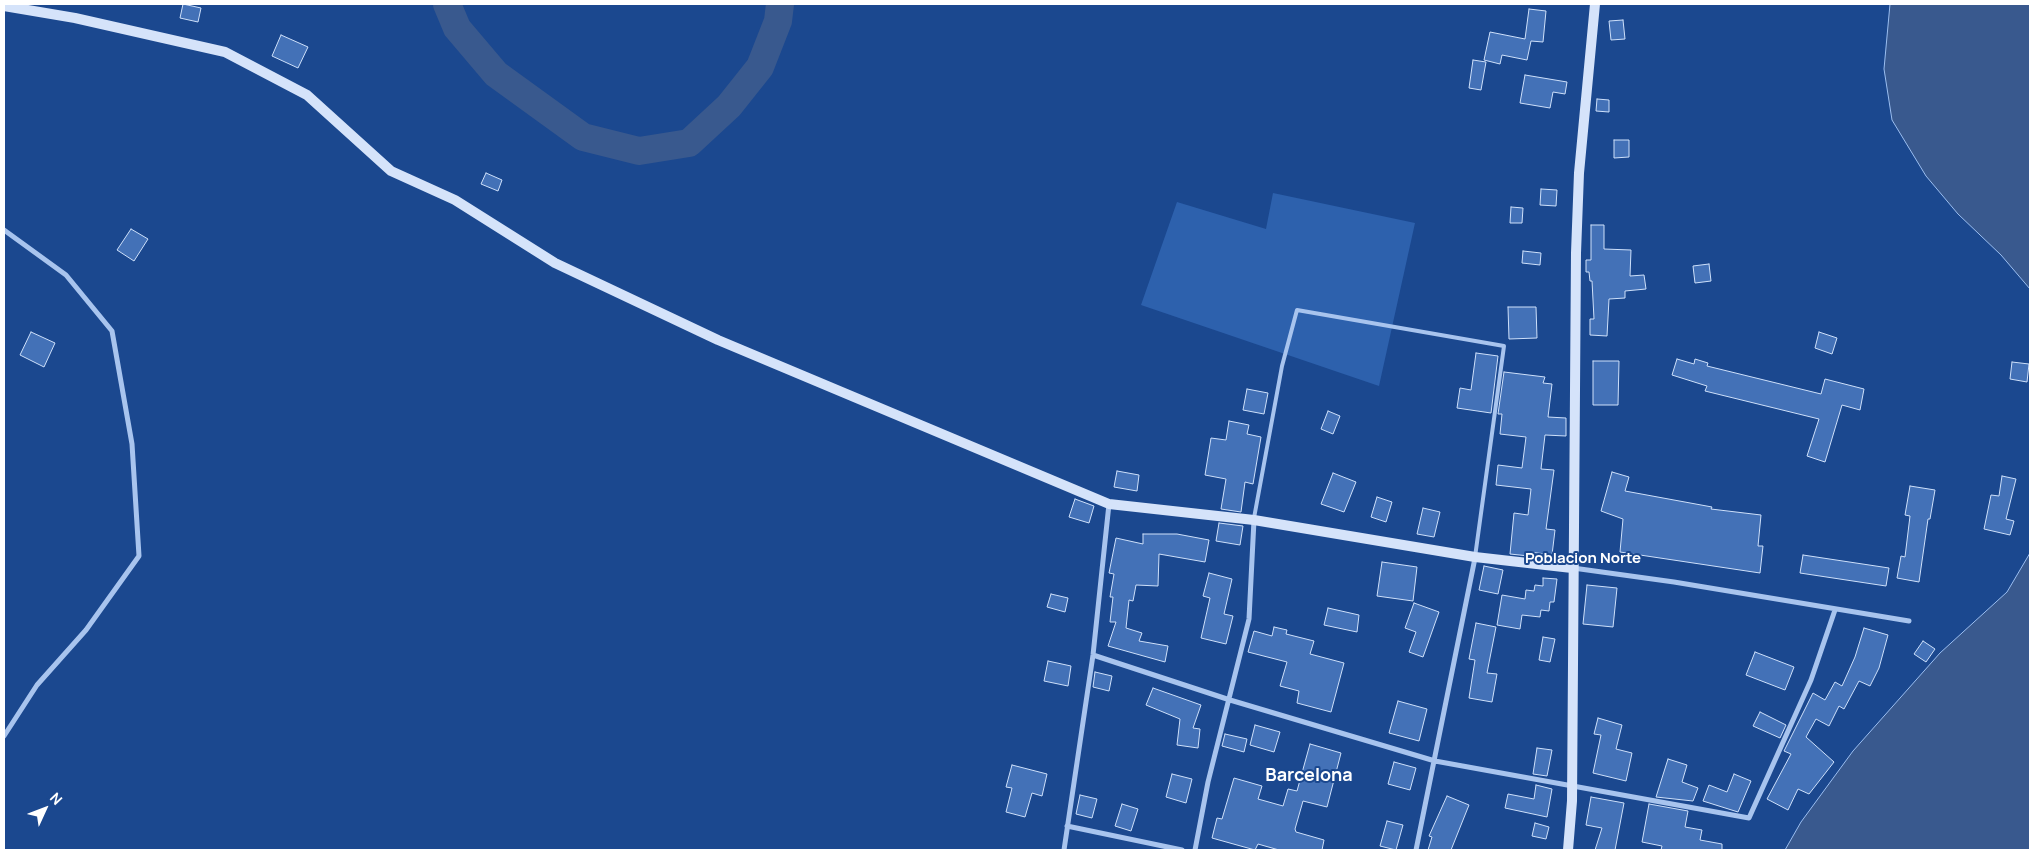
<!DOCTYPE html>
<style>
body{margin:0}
#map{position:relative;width:2034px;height:854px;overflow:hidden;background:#1b488f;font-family:Manrope,sans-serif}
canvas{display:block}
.frame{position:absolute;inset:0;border:5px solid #fff;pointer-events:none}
.north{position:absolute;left:20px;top:784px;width:50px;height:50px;-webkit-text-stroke:4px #1b488f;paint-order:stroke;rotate:47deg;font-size:14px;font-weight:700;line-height:20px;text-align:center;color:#fff}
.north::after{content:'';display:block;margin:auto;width:18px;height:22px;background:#fff;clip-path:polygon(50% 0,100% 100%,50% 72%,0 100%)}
</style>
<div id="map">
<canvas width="2034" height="854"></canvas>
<div class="frame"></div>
<div class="north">N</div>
</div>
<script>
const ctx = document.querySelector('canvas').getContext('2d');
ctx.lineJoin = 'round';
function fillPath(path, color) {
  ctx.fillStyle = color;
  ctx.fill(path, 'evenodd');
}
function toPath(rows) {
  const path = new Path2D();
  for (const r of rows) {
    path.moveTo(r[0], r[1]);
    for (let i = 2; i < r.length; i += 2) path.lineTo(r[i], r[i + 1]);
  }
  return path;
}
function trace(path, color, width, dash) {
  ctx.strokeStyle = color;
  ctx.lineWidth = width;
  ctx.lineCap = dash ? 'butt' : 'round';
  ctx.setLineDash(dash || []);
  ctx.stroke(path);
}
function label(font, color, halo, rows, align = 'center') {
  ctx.font = font + ' Manrope,sans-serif';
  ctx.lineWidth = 4;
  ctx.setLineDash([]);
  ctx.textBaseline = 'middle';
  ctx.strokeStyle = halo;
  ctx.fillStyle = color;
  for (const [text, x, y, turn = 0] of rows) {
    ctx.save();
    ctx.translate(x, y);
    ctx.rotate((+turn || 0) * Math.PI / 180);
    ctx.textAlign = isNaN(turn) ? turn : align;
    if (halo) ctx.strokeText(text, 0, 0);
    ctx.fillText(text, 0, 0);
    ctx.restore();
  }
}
fillPath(toPath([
 [1273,193,1415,223,1379,386,1141,305,1177,202,1266,229]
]), '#2d61ad');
const water = toPath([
 [1890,4,2030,4,2030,289,2001,255,1958,214,1926,176,1892,120,1884,69,1890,4],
 [2030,553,2030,850,1785,850,1801,822,1853,751,1940,653,2007,592,2030,553]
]);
fillPath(water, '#39598e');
trace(water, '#9bbef0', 1);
trace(toPath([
 [447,4,457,28,496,74,583,137,639,151,689,143,729,106,760,67,778,21,780,4]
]), '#39598e', 28);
const building = toPath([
 [183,4,201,8,198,22,180,18,183,4],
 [1529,9,1546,11,1543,42,1531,41,1527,60,1502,55,1500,64,1484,60,1490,32,1525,39,1529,9],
 [1623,20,1625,39,1611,40,1609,21,1623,20],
 [281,35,308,47,298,68,272,56,281,35],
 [1473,60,1486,62,1481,90,1469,88,1473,60],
 [1525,75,1567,82,1565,94,1553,92,1550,108,1520,103,1525,75],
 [1597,99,1609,100,1609,112,1596,111,1597,99],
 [1614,140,1629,140,1629,157,1614,158,1614,140],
 [486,173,502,180,498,191,481,184,486,173],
 [1541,189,1557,190,1556,206,1540,205,1541,189],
 [1511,207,1523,208,1522,223,1510,223,1511,207],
 [1591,225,1604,225,1604,249,1631,250,1630,276,1644,275,1646,289,1625,291,1625,298,1609,299,1607,336,1590,335,1590,319,1594,319,1592,281,1590,281,1589,272,1586,272,1586,260,1591,260,1591,225],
 [131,229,148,239,134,261,117,250,131,229],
 [1523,251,1541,253,1540,265,1522,263,1523,251],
 [1709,264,1711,281,1695,283,1693,266,1709,264],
 [1508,307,1536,307,1537,338,1509,339,1508,307],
 [31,332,55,343,44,367,20,355,31,332],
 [1819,332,1837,338,1832,354,1815,348,1819,332],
 [1476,353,1498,356,1491,413,1457,408,1460,388,1471,390,1476,353],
 [1677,359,1694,364,1695,359,1708,363,1707,366,1821,394,1825,379,1864,389,1860,410,1842,405,1825,462,1807,456,1819,419,1705,391,1707,386,1672,375,1677,359],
 [1593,361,1619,361,1618,405,1593,405,1593,361],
 [2012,362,2029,364,2027,382,2010,379,2012,362],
 [1504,372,1545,377,1543,383,1552,384,1548,417,1566,418,1566,436,1545,435,1541,469,1554,470,1546,529,1555,530,1552,555,1530,552,1529,556,1510,554,1514,513,1528,515,1531,489,1496,485,1498,465,1522,468,1526,437,1500,434,1502,414,1498,414,1504,372],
 [1247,389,1268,393,1264,414,1243,410,1247,389],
 [1328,411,1340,416,1333,434,1321,429,1328,411],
 [1229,421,1249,425,1247,434,1261,437,1253,484,1245,482,1241,512,1221,509,1226,479,1205,475,1211,438,1226,440,1229,421],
 [1117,471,1139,475,1137,491,1114,487,1117,471],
 [1612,472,1629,477,1625,491,1712,507,1711,509,1761,515,1758,546,1763,546,1760,573,1620,552,1623,519,1601,511,1612,472],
 [1333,473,1356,482,1344,512,1321,504,1333,473],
 [2002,476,2016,479,2006,519,2014,521,2010,535,1984,529,1991,495,1999,496,2002,476],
 [1910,486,1935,490,1930,519,1928,519,1919,582,1897,578,1901,556,1905,557,1910,516,1905,515,1910,486],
 [1377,497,1392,502,1386,522,1371,517,1377,497],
 [1075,499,1094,506,1089,523,1069,517,1075,499],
 [1423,508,1440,512,1434,537,1417,534,1423,508],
 [1219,523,1243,526,1240,545,1216,541,1219,523],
 [1143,534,1177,534,1209,540,1205,562,1159,554,1158,586,1136,585,1133,601,1129,600,1126,628,1142,633,1139,641,1168,646,1165,662,1108,646,1116,622,1110,622,1113,597,1110,597,1114,574,1109,573,1116,538,1143,544,1143,534],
 [1803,555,1889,568,1886,586,1800,573,1803,555],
 [1382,562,1417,567,1413,601,1377,596,1382,562],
 [1484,566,1503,570,1498,594,1479,590,1484,566],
 [1209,573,1232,579,1224,614,1233,616,1226,644,1201,638,1210,598,1203,596,1209,573],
 [1543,578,1557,579,1554,602,1550,602,1549,611,1541,610,1540,617,1522,615,1520,629,1497,625,1502,595,1525,599,1526,590,1534,591,1535,585,1543,586,1543,578],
 [1587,585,1617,588,1613,627,1583,624,1587,585],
 [1051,594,1068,598,1065,612,1047,607,1051,594],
 [1414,603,1439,612,1423,657,1409,652,1416,632,1405,628,1414,603],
 [1328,608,1359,615,1357,632,1324,625,1328,608],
 [1476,623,1496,627,1487,673,1497,674,1492,702,1469,698,1475,660,1469,659,1476,623],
 [1274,627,1287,630,1286,634,1314,641,1310,654,1344,663,1331,712,1297,703,1299,691,1280,686,1287,662,1248,652,1254,631,1272,636,1274,627],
 [1864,628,1888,635,1879,668,1870,686,1859,681,1844,709,1839,706,1829,726,1816,719,1806,737,1834,762,1809,794,1798,789,1788,810,1767,799,1791,754,1784,751,1813,693,1825,700,1835,682,1842,686,1855,657,1864,628],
 [1543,637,1555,639,1550,662,1539,660,1543,637],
 [1923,641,1935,649,1926,662,1914,654,1923,641],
 [1755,652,1794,667,1785,690,1746,675,1755,652],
 [1048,661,1071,666,1068,686,1044,681,1048,661],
 [1095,672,1112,676,1109,691,1093,687,1095,672],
 [1153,688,1201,705,1193,728,1200,729,1198,748,1177,745,1180,719,1146,705,1153,688],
 [1398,701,1427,709,1419,741,1389,733,1398,701],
 [1760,712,1786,725,1780,738,1753,726,1760,712],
 [1598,718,1622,725,1616,749,1632,753,1626,781,1593,773,1601,735,1594,734,1598,718],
 [1255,725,1280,732,1274,752,1250,745,1255,725],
 [1225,734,1247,739,1244,752,1222,746,1225,734],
 [1310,744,1341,753,1327,807,1303,801,1295,829,1296,832,1324,840,1322,850,1279,850,1258,844,1255,850,1212,838,1217,818,1222,819,1234,778,1262,786,1258,799,1283,806,1288,789,1297,791,1310,744],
 [1537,748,1552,750,1547,776,1533,774,1537,748],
 [1668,759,1687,765,1682,782,1698,788,1693,801,1656,797,1668,759],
 [1394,762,1416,768,1410,790,1388,784,1394,762],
 [1012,765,1047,774,1042,796,1032,793,1025,817,1006,812,1012,788,1006,787,1012,765],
 [1172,774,1192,779,1186,803,1166,797,1172,774],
 [1734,774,1751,781,1738,812,1703,801,1709,785,1727,792,1734,774],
 [1536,785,1552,789,1547,817,1505,808,1508,794,1534,799,1536,785],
 [1080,795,1097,799,1092,818,1076,814,1080,795],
 [1447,796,1469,805,1451,850,1428,850,1432,837,1429,836,1447,796],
 [1591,797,1624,803,1615,850,1595,850,1602,828,1586,825,1591,797],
 [1122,804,1138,809,1131,831,1115,826,1122,804],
 [1649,804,1688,811,1685,827,1702,830,1700,840,1722,844,1722,850,1661,850,1662,846,1642,842,1649,804],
 [1387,821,1403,825,1396,850,1380,846,1387,821],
 [1535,823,1549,827,1546,839,1532,836,1535,823]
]);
fillPath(building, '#4371b7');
trace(building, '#cee0fa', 1);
trace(toPath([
 [1254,518,1282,366,1297,310,1504,346,1475,557]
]), '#a8c4ee', 4);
trace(toPath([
 [4,230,66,275,112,331,132,444,139,556,86,630,37,685,4,736],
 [1573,568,1674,582,1909,621],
 [1093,655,1230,700,1435,761,1749,818,1811,680,1835,610],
 [1067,826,1182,850],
 [1064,850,1093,655,1109,504],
 [1195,850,1208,782,1249,619,1254,520],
 [1416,850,1475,558]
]), '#a8c4ee', 5);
trace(toPath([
 [4,6,75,18,225,52,307,95,391,171,455,200,555,263,718,340,1109,504,1254,520,1475,557,1572,568],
 [1568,850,1572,801,1576,253,1579,173,1595,4]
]), '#d5e3fa', 10);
label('bold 15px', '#fff', '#1b488f', [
 ["Poblacion Norte",1583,559]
]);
label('bold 18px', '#fff', '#1b488f', [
 ["Barcelona",1309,776]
]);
</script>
